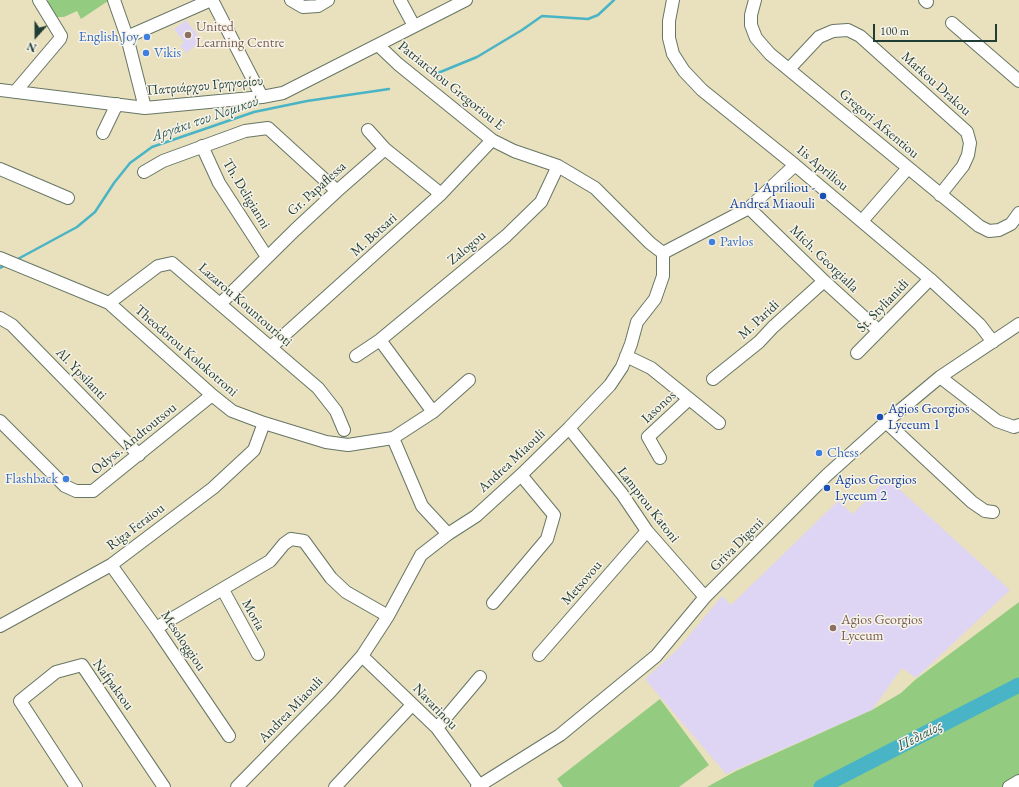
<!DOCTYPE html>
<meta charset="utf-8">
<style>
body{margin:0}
#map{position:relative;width:1019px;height:787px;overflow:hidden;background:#e9e0bd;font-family:"EB Garamond",serif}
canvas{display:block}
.north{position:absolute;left:16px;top:16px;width:40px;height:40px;-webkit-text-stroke:3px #f7f3e8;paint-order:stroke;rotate:201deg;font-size:11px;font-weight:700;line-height:16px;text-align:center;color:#1f3d34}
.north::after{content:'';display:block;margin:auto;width:14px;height:18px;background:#1f3d34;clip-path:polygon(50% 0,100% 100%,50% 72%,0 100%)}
.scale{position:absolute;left:873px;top:24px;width:124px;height:18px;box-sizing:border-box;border:2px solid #1f3d34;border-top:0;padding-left:5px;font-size:12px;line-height:14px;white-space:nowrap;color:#1f3d34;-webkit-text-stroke:3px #f7f3e8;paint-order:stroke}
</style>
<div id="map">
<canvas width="1019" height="787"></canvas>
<div class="north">N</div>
<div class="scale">100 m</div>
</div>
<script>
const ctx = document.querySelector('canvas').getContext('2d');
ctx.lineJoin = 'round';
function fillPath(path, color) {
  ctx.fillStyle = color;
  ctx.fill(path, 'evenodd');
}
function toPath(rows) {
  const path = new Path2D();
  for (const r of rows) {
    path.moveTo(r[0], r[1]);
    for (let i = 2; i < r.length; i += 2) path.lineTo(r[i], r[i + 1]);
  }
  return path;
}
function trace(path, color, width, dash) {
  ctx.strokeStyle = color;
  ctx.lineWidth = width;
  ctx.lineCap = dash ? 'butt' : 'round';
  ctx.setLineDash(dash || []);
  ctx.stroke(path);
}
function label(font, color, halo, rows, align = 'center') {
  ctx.font = font + ' "EB Garamond",serif';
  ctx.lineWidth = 3;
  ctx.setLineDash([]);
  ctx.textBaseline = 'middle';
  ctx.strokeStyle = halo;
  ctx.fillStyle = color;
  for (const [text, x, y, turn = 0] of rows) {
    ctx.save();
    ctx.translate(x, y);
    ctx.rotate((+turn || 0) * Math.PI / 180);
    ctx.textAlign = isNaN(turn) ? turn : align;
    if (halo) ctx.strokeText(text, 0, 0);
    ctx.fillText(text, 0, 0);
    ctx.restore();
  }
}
fillPath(toPath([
 [186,20,202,41,186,53,180,46,184,42,174,29],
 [887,478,1010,590,916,678,902,668,872,710,726,774,645,679,677,650,722,596,731,605,838,501,853,514]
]), '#ded5f5');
fillPath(toPath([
 [49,0,107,0,108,1,81,19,77,11,64,17,52,17,44,3],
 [1019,602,1019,777,1001,787,707,787,736,771,872,710,901,693,915,680],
 [660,699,709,765,679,787,563,787,557,779]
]), '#93cc80');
trace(toPath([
 [433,75,477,57,522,30,542,16,588,19,598,15,614,0],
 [16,260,77,227,95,212,114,183,130,163,152,147,254,112,307,101,389,89],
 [0,268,6,265]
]), '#49b4c6', 2.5);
trace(toPath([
 [821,787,1019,685]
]), '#49b4c6', 15);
const minor = toPath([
 [114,0,127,37,145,108],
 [212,0,262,97],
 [291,0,303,7,318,6,328,0],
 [400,0,414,26],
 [673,0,669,21,669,38,673,54,684,71,702,90,795,165,930,279,980,325,993,342],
 [755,0,751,15,751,25,756,38,770,54,979,226,989,231,999,230,1011,224,1019,213],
 [925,0,927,2],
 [952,23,1019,81],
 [127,37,211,0],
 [378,45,398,64,492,140,514,151,558,166,595,188,650,243,663,253],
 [789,69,819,37,833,31,848,30,860,36,967,132,970,143,968,155,963,166,940,195],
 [0,90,145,108,262,97,283,93,466,0],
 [15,92,60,39,61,36,39,0],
 [368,130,385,149],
 [103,133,117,104],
 [202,146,219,183,267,257],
 [0,169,68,198],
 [144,172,163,161,245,131,268,128,337,191],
 [749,208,824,281,879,331],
 [862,221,908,168],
 [663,253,749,208,795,165],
 [0,258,109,303,212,395,232,411,264,423,326,442,348,445,393,438,433,412,469,380],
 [109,303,158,266,172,263,318,388,336,411,344,430],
 [220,304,295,230,337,191,385,149,441,194],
 [0,318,12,325,139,455],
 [380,340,433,412],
 [271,347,441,194,492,140],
 [857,353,930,279],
 [356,356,380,340,506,236,541,202,558,166],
 [626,356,651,368,719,423],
 [940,377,997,421,1014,427,1019,425],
 [713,379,759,342,773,327,824,281],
 [0,421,65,486,76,491,93,491,212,395],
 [886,422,972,502,985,511,993,512],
 [569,428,622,494,647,531,705,597],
 [393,438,422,506,448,534],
 [660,458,648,437,689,399],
 [111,565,156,628,229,736],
 [223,590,258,654],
 [493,603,547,539,554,515,521,475],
 [0,626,111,565,213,488,254,450,264,423],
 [156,628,270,561,284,544,291,539,304,541,331,578,346,592,388,616],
 [539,655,647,531],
 [362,656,437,728,479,785],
 [437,728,480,677],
 [76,787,20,701,56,672,82,665,164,787],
 [237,787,330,692,362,656,388,616,421,555,448,534,476,516,521,475,569,428,610,385,622,367,631,344,637,322,655,299,663,276,663,253],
 [335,787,412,705],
 [477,787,560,735,656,656,705,597,827,475,886,422,940,377,1019,324],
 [1009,787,1019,781]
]);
trace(minor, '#667664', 14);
trace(minor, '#fff', 12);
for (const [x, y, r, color] of [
 [188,35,4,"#8d6e63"],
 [147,37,4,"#3f7fe0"],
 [146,53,4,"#3f7fe0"],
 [823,196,4,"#1a4fb4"],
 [712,242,4,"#3f7fe0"],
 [880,417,4,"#1a4fb4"],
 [819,453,4,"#3f7fe0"],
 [66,479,4,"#3f7fe0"],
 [827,488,4,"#1a4fb4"],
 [833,628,4,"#8d6e63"]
]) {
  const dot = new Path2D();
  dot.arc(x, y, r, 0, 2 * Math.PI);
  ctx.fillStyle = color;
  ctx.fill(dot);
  trace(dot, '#f7f3e8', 1.5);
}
label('14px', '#785e54', '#f7f3e8', [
 ["United",196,27],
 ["Learning Centre",196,43],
 ["Agios Georgios",841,620],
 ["Lyceum",841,636]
], 'left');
label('14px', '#366cbe', '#f7f3e8', [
 ["English Joy",139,37,"right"],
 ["Vikis",154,53],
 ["Pavlos",720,242],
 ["Chess",827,453],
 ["Flashback",58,479,"right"]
], 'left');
label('14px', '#1f3d34', '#f7f3e8', [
 ["Markou Drakou",936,84,42],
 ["Πατριάρχου Γρηγορίου",205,86,-5],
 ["Patriarchou Gregoriou E",451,86,39],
 ["Gregori Afxentiou",879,124,40],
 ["1is Apriliou",822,168,40],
 ["Gr. Papaflessa",317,189,-42],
 ["Th. Deligianni",246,194,59],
 ["M. Botsari",374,235,-42],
 ["Zalogou",467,248,-40],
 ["Mich. Georgialla",824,259,44],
 ["Lazarou Kountourioti",245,305,41],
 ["St. Stylianidi",883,306,-46],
 ["M. Paridi",759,320,-43],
 ["Theodorou Kolokotroni",186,351,41],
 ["Al. Ypsilanti",81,374,46],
 ["Iasonos",659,407,-43],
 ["Odyss. Androutsou",134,439,-39],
 ["Andrea Miaouli",512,461,-43],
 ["Lamprou Katoni",648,505,52],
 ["Riga Feraiou",136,527,-37],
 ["Griva Digeni",737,545,-45],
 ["Metsovou",582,583,-49],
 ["Moria",253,615,61],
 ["Mesologgiou",183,641,56],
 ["Nafpaktou",113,685,54],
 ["Navarinou",435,707,46],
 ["Andrea Miaouli",291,710,-46]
]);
label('14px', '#164399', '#f7f3e8', [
 ["1 Apriliou -",815,188,"right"],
 ["Andrea Miaouli",815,204,"right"],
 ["Agios Georgios",888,409],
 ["Lyceum 1",888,425],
 ["Agios Georgios",835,480],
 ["Lyceum 2",835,496]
], 'left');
label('italic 15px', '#2a5b58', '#f7f3e8', [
 ["Αργάκι του Νομικού",205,119,-19],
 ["Πεδιαίος",920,736,-27]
]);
</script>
